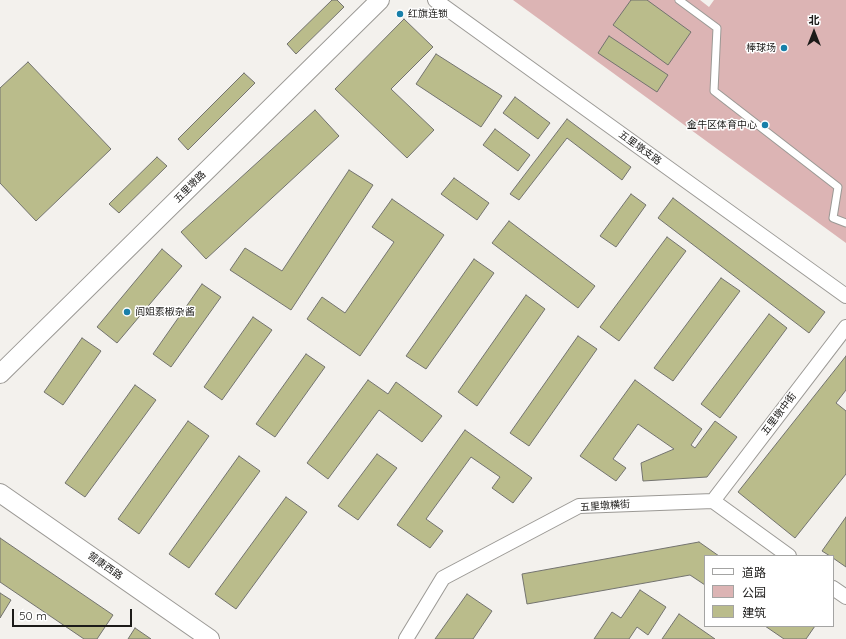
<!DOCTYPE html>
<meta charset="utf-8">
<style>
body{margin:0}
#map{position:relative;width:846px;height:639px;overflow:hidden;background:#f3f1ed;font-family:Quicksand,"Noto Sans SC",sans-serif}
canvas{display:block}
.legend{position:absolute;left:704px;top:555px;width:130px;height:72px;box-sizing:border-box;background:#fff;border:1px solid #a4a4a3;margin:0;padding:5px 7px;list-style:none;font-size:12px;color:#1c1b19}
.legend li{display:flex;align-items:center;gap:8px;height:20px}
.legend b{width:20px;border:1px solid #a4a4a3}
.north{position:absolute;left:794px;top:12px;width:40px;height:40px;-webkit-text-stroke:3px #fff;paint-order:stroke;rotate:0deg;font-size:11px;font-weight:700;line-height:16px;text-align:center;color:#1c1b19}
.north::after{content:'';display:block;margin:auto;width:14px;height:18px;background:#1c1b19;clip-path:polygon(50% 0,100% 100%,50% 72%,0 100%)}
.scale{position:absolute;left:12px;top:609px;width:120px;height:18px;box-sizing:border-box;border:2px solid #1c1b19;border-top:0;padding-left:5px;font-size:12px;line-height:14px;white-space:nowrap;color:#1c1b19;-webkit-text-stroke:3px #fff;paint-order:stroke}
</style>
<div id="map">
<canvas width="846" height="639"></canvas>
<ul class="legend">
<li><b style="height:5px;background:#fff"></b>道路</li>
<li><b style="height:11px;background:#dcb4b4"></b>公园</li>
<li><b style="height:11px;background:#babc8b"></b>建筑</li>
</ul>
<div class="north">北</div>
<div class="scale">50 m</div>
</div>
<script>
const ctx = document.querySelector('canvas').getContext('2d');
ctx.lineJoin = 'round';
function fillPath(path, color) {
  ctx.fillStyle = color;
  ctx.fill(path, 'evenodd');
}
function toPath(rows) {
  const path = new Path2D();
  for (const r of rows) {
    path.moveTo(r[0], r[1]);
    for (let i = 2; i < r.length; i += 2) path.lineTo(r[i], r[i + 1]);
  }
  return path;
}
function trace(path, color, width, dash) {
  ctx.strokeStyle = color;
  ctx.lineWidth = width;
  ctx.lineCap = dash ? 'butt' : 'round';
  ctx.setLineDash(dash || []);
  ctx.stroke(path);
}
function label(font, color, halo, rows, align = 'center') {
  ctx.font = font + ' Quicksand,"Noto Sans SC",sans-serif';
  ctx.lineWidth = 3;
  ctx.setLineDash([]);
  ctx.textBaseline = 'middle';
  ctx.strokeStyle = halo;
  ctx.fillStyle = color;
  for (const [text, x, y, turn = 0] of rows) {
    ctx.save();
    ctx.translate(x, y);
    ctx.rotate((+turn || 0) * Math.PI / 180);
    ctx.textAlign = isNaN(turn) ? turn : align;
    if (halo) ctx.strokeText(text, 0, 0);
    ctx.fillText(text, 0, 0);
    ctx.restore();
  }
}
fillPath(toPath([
 [513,0,700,0,709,7,714,0,846,0,846,243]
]), '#dcb4b4');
const building = toPath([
 [332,0,337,0,344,7,296,54,287,44,332,0],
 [631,0,647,0,691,32,668,65,613,25,631,0],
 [404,19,433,47,391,89,434,130,407,158,335,89,404,19],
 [609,36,668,75,657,92,598,53,609,36],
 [436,54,502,96,481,127,416,84,436,54],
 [28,62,111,149,36,221,0,183,0,88,28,62],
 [244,73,255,83,188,150,178,139,244,73],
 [515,97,550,123,538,139,503,113,515,97],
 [315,110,339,136,206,259,181,232,315,110],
 [567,119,631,167,622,180,567,138,519,200,510,194,567,119],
 [495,129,530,155,518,171,483,145,495,129],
 [157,157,167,166,119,213,109,204,157,157],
 [349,170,373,185,291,310,230,270,245,248,282,271,349,170],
 [454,178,489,203,477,220,441,194,454,178],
 [631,194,646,205,616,247,600,236,631,194],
 [673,198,825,312,809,333,658,218,673,198],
 [392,199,444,235,360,356,307,319,322,297,345,313,394,242,372,227,392,199],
 [509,221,595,286,578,308,492,243,509,221],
 [667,237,686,251,619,341,600,327,667,237],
 [162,249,182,266,117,343,97,327,162,249],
 [474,259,494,273,426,369,406,356,474,259],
 [721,278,740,291,673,381,654,368,721,278],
 [202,284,221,297,171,367,153,354,202,284],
 [526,295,545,309,477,406,458,392,526,295],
 [769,314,787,328,720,418,701,404,769,314],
 [253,317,272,330,222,400,204,387,253,317],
 [578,336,597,349,529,446,510,433,578,336],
 [82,338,101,351,63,405,44,392,82,338],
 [306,354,325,367,275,437,256,424,306,354],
 [846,356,846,390,836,403,846,411,846,474,795,538,738,492,846,356],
 [368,380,388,394,396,382,442,416,422,442,379,410,328,479,307,463,368,380],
 [635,380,702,429,691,445,695,448,715,421,737,437,707,477,643,481,641,463,674,449,638,424,613,459,626,468,616,481,580,456,635,380],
 [135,385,156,400,85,497,65,483,135,385],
 [188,421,209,436,139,534,118,519,188,421],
 [465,430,532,478,513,503,492,488,500,477,471,457,426,519,443,531,430,548,397,525,465,430],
 [377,454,397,468,358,520,338,506,377,454],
 [239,456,260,471,189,568,169,554,239,456],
 [286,497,307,512,236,609,215,594,286,497],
 [846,517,846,567,833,558,833,556,830,556,822,551,846,517],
 [0,538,113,615,97,639,84,639,0,582,0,538],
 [699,542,719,556,705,556,705,585,690,575,527,604,522,574,699,542],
 [640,590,666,607,648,635,637,627,629,639,594,639,612,612,621,618,640,590],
 [0,593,11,600,0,618,0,593],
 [467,594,492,611,473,639,435,639,467,594],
 [679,614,715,639,662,639,679,614],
 [765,626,815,626,806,639,784,639,765,626],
 [135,628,151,639,128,639,135,628]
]);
fillPath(building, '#babc8b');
trace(building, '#73736f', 1);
const service = toPath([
 [679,0,717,28,714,91,838,187,833,218,846,223]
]);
const minor = toPath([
 [435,0,846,296],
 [713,501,846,327],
 [833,588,846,597],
 [406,639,443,578,579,506,713,501,789,556]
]);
const tertiary = toPath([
 [0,374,380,0],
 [0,493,210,639]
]);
trace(service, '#9b9995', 9);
trace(minor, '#9b9995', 16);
trace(tertiary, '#9b9995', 20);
trace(service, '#fff', 7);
trace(minor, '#fff', 14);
trace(tertiary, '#fff', 18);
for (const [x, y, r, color] of [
 [400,14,4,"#187fa9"],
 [784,48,4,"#187fa9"],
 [765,125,4,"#187fa9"],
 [127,312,4,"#187fa9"]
]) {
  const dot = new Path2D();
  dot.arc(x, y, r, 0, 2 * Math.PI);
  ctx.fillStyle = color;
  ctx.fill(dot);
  trace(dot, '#fff', 1.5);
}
label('10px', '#1c1b19', '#fff', [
 ["红旗连锁",408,14],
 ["棒球场",776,48,"right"],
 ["金牛区体育中心",757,125,"right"],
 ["阎姐素椒杂酱",135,312]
], 'left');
label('10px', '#1c1b19', '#fff', [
 ["五里墩支路",640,148,36],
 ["五里墩路",190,187,-45],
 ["五里墩中街",779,414,-53],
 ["五里墩横街",605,506,-4],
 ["营康西路",105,566,35]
]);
</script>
